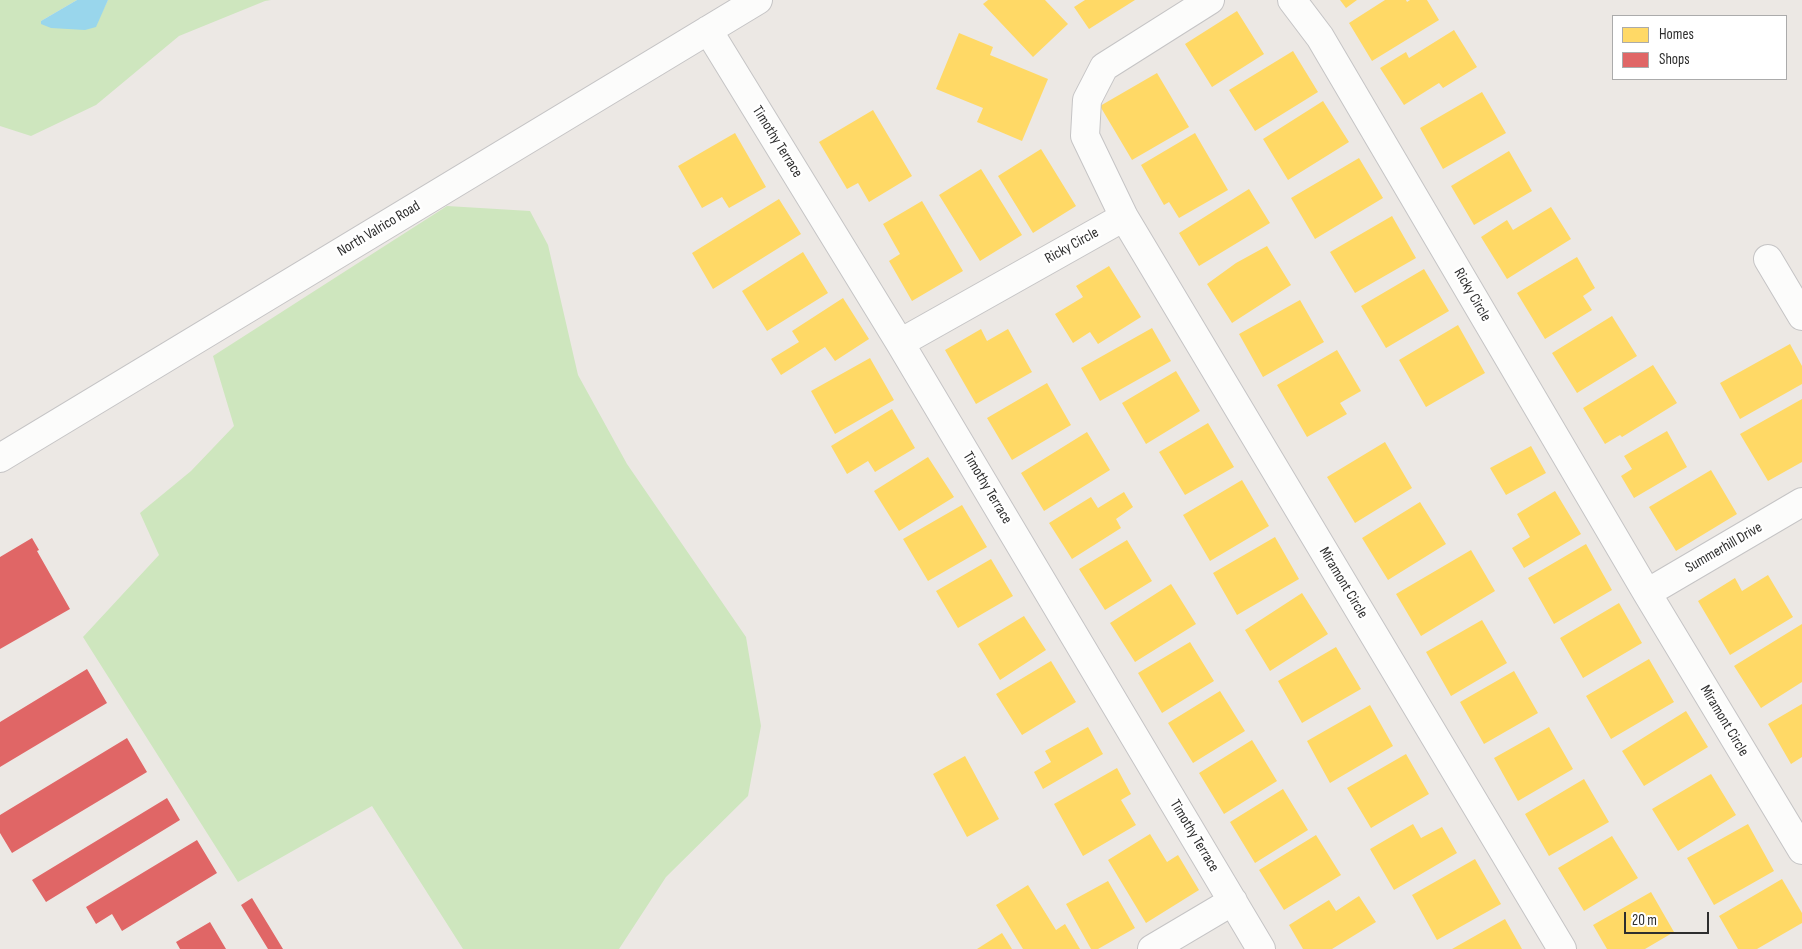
<!DOCTYPE html>
<style>
body{margin:0}
#map{position:relative;width:1802px;height:949px;overflow:hidden;background:#ece8e4;font-family:"Sofia Sans Condensed",sans-serif}
canvas{display:block}
.legend{position:absolute;left:1612px;top:15px;width:175px;height:65px;box-sizing:border-box;background:#fff;border:1px solid #ababab;margin:0;padding:6px 9px;list-style:none;font-size:15px;color:#2e2e2e}
.legend li{display:flex;align-items:center;gap:10px;height:25px}
.legend b{width:25px;border:1px solid #ababab}
.scale{position:absolute;left:1624px;top:912px;width:85px;height:22px;box-sizing:border-box;border:2px solid #2e2e2e;border-top:0;padding-left:6px;font-size:15px;line-height:18px;white-space:nowrap;color:#2e2e2e;-webkit-text-stroke:4px #fff;paint-order:stroke}
</style>
<div id="map">
<canvas width="1802" height="949"></canvas>
<ul class="legend">
<li><b style="height:14px;background:#ffd966"></b>Homes</li>
<li><b style="height:14px;background:#e06666"></b>Shops</li>
</ul>
<div class="scale">20 m</div>
</div>
<script>
const ctx = document.querySelector('canvas').getContext('2d');
ctx.lineJoin = 'round';
function fillPath(path, color) {
  ctx.fillStyle = color;
  ctx.fill(path, 'evenodd');
}
function toPath(rows) {
  const path = new Path2D();
  for (const r of rows) {
    path.moveTo(r[0], r[1]);
    for (let i = 2; i < r.length; i += 2) path.lineTo(r[i], r[i + 1]);
  }
  return path;
}
function trace(path, color, width, dash) {
  ctx.strokeStyle = color;
  ctx.lineWidth = width;
  ctx.lineCap = dash ? 'butt' : 'round';
  ctx.setLineDash(dash || []);
  ctx.stroke(path);
}
function label(font, color, halo, rows, align = 'center') {
  ctx.font = font + ' "Sofia Sans Condensed",sans-serif';
  ctx.lineWidth = 5;
  ctx.setLineDash([]);
  ctx.textBaseline = 'middle';
  ctx.strokeStyle = halo;
  ctx.fillStyle = color;
  for (const [text, x, y, turn = 0] of rows) {
    ctx.save();
    ctx.translate(x, y);
    ctx.rotate((+turn || 0) * Math.PI / 180);
    ctx.textAlign = isNaN(turn) ? turn : align;
    if (halo) ctx.strokeText(text, 0, 0);
    ctx.fillText(text, 0, 0);
    ctx.restore();
  }
}
fillPath(toPath([
 [0,0,77,0,41,21,41,24,102,12,108,0,271,0,265,1,179,36,96,105,31,136,0,126],
 [447,206,530,211,548,245,578,375,627,464,746,637,761,726,748,796,666,877,619,949,463,949,372,806,238,882,83,637,159,555,140,513,191,471,234,426,213,356]
]), '#cee6be');
fillPath(toPath([
 [77,0,108,0,96,27,85,30,51,28,41,24,41,21]
]), '#99d6ec');
fillPath(toPath([
 [988,0,1045,0,1068,24,1033,57,983,4],
 [1085,0,1135,0,1089,29,1074,7],
 [1340,0,1357,0,1346,8],
 [1385,0,1406,0,1407,2,1410,0,1427,0,1439,20,1372,61,1349,23],
 [1237,11,1264,54,1212,87,1185,44],
 [1454,30,1477,67,1443,88,1439,83,1404,105,1380,68,1406,52,1409,58],
 [959,33,993,47,990,55,1048,79,1022,141,977,122,983,108,936,89],
 [1293,51,1318,92,1255,131,1229,90],
 [1157,73,1189,127,1132,160,1100,106],
 [1482,92,1506,133,1443,169,1420,128],
 [1323,101,1349,142,1288,180,1263,139],
 [873,110,912,176,869,202,858,183,847,189,819,142],
 [735,133,766,187,729,208,722,197,702,208,678,166],
 [1195,133,1228,190,1179,218,1169,202,1164,205,1141,165],
 [1041,149,1076,206,1033,233,998,176],
 [1509,151,1532,191,1474,225,1451,186],
 [1359,158,1383,198,1315,239,1291,198],
 [981,169,1022,235,980,261,939,195],
 [1249,189,1270,223,1199,266,1179,233],
 [779,199,801,234,713,289,692,253],
 [922,201,963,271,912,301,889,261,900,254,883,224],
 [1551,207,1571,239,1507,279,1481,237,1507,220,1513,230],
 [1392,216,1416,258,1355,293,1330,252],
 [1267,246,1291,285,1232,323,1207,284,1236,263],
 [803,252,828,293,767,331,742,291],
 [1577,257,1595,288,1583,296,1592,310,1545,339,1517,293],
 [1109,266,1141,317,1098,344,1090,332,1073,343,1055,314,1083,297,1076,286],
 [1424,269,1449,311,1386,348,1361,306],
 [843,298,869,339,835,361,825,347,781,375,771,359,799,342,792,331],
 [1300,300,1324,342,1263,377,1239,334],
 [1612,316,1637,356,1577,393,1552,353],
 [1458,325,1485,373,1426,407,1399,360],
 [1152,328,1171,361,1100,401,1081,368],
 [981,329,987,341,1008,329,1032,372,976,404,945,350],
 [1790,344,1802,366,1802,384,1740,419,1720,383],
 [1337,350,1361,391,1340,403,1347,414,1307,437,1277,385],
 [870,358,894,400,835,434,811,391],
 [1653,365,1677,403,1622,437,1620,435,1605,444,1583,408],
 [1176,371,1200,411,1146,444,1122,403],
 [1047,383,1071,425,1012,460,987,418],
 [1802,399,1802,462,1768,481,1740,434],
 [892,409,915,448,875,472,868,461,847,474,831,446],
 [1208,423,1234,467,1185,495,1159,452],
 [1667,431,1687,467,1634,498,1621,476,1632,469,1624,456],
 [1087,432,1110,470,1044,511,1021,473],
 [1385,442,1412,488,1355,523,1327,477],
 [1531,446,1546,473,1506,495,1490,468],
 [928,457,954,497,899,531,874,491],
 [1711,470,1737,514,1676,551,1649,507],
 [1242,480,1269,526,1210,561,1183,515],
 [1555,491,1581,534,1524,568,1512,548,1530,537,1517,514],
 [1124,492,1133,507,1116,519,1121,528,1072,559,1049,523,1091,497,1098,508],
 [1420,502,1446,544,1388,580,1362,538],
 [962,505,987,547,928,581,903,539],
 [1275,537,1299,579,1237,615,1213,573],
 [1127,540,1152,581,1105,610,1079,569],
 [1586,544,1612,590,1554,624,1528,578],
 [1471,550,1495,591,1421,636,1396,594],
 [991,559,1013,596,958,628,936,591],
 [1768,575,1793,617,1730,655,1698,601,1735,578,1742,591],
 [1171,584,1196,624,1135,662,1110,623],
 [1302,593,1328,634,1270,671,1245,630],
 [1619,603,1642,643,1583,678,1560,638],
 [1024,616,1046,650,1000,680,978,644],
 [1482,620,1507,663,1451,696,1426,652],
 [1802,624,1802,682,1761,708,1734,666],
 [1190,642,1214,681,1162,713,1138,673],
 [1336,647,1361,689,1302,723,1278,681],
 [1649,659,1674,702,1611,739,1586,696],
 [1051,661,1076,702,1022,735,996,694],
 [1514,671,1538,713,1484,744,1460,702],
 [1220,691,1245,731,1193,763,1168,723],
 [1802,704,1802,757,1791,764,1768,724],
 [1370,705,1393,746,1330,783,1307,741],
 [1686,711,1708,747,1644,786,1622,751],
 [1088,727,1103,754,1043,789,1034,772,1051,762,1045,751],
 [1549,727,1573,769,1518,801,1494,758],
 [1252,740,1277,781,1224,814,1199,773],
 [1406,754,1429,794,1371,828,1347,788],
 [965,756,999,819,967,837,933,774],
 [1117,768,1131,794,1121,800,1136,825,1083,856,1054,804],
 [1711,774,1736,815,1678,851,1652,809],
 [1584,779,1609,822,1549,856,1525,814],
 [1283,789,1308,830,1255,863,1230,822],
 [1413,824,1421,838,1442,827,1457,853,1394,890,1370,849],
 [1748,824,1774,871,1714,905,1687,858],
 [1150,834,1167,862,1178,855,1199,890,1146,923,1108,860],
 [1316,835,1341,875,1284,910,1259,870],
 [1612,836,1638,878,1584,911,1558,868],
 [1475,859,1501,904,1437,940,1412,895],
 [1782,879,1802,913,1802,923,1757,949,1738,949,1719,916],
 [1108,881,1135,928,1098,949,1091,949,1066,904],
 [1028,885,1056,930,1065,924,1080,949,1023,949,996,905],
 [1651,892,1674,932,1645,949,1607,949,1593,925],
 [1359,896,1376,922,1332,949,1303,949,1289,925,1329,900,1336,911],
 [1505,919,1522,949,1452,949],
 [1002,933,1012,949,977,949]
]), '#ffd966');
fillPath(toPath([
 [32,538,39,550,37,551,70,609,0,649,0,557],
 [87,669,107,703,0,767,0,722],
 [127,738,147,772,12,853,0,833,0,815],
 [167,798,180,820,46,902,32,880],
 [197,840,217,873,122,931,112,914,96,924,86,907],
 [252,898,283,949,268,949,241,905],
 [210,922,226,949,180,949,176,942]
]), '#e06666');
const minor = toPath([
 [1210,0,1104,67,1087,100,1085,136,1124,217,1562,949],
 [1292,0,1320,37,1647,593,1802,850],
 [708,30,900,343,1261,949],
 [1768,259,1802,316],
 [900,343,1124,217],
 [0,458,758,0],
 [1647,593,1802,502],
 [1152,949,1233,901]
]);
trace(minor, '#c5c4c5', 30);
trace(minor, '#fcfcfb', 28);
label('15px', '#2e2e2e', '#fff', [
 ["Timothy Terrace",777,142,58],
 ["North Valrico Road",379,229,-31],
 ["Ricky Circle",1072,246,-29],
 ["Ricky Circle",1472,295,60],
 ["Timothy Terrace",987,488,59],
 ["Summerhill Drive",1724,548,-30],
 ["Miramont Circle",1343,583,59],
 ["Miramont Circle",1724,721,59],
 ["Timothy Terrace",1194,836,59]
]);
</script>
